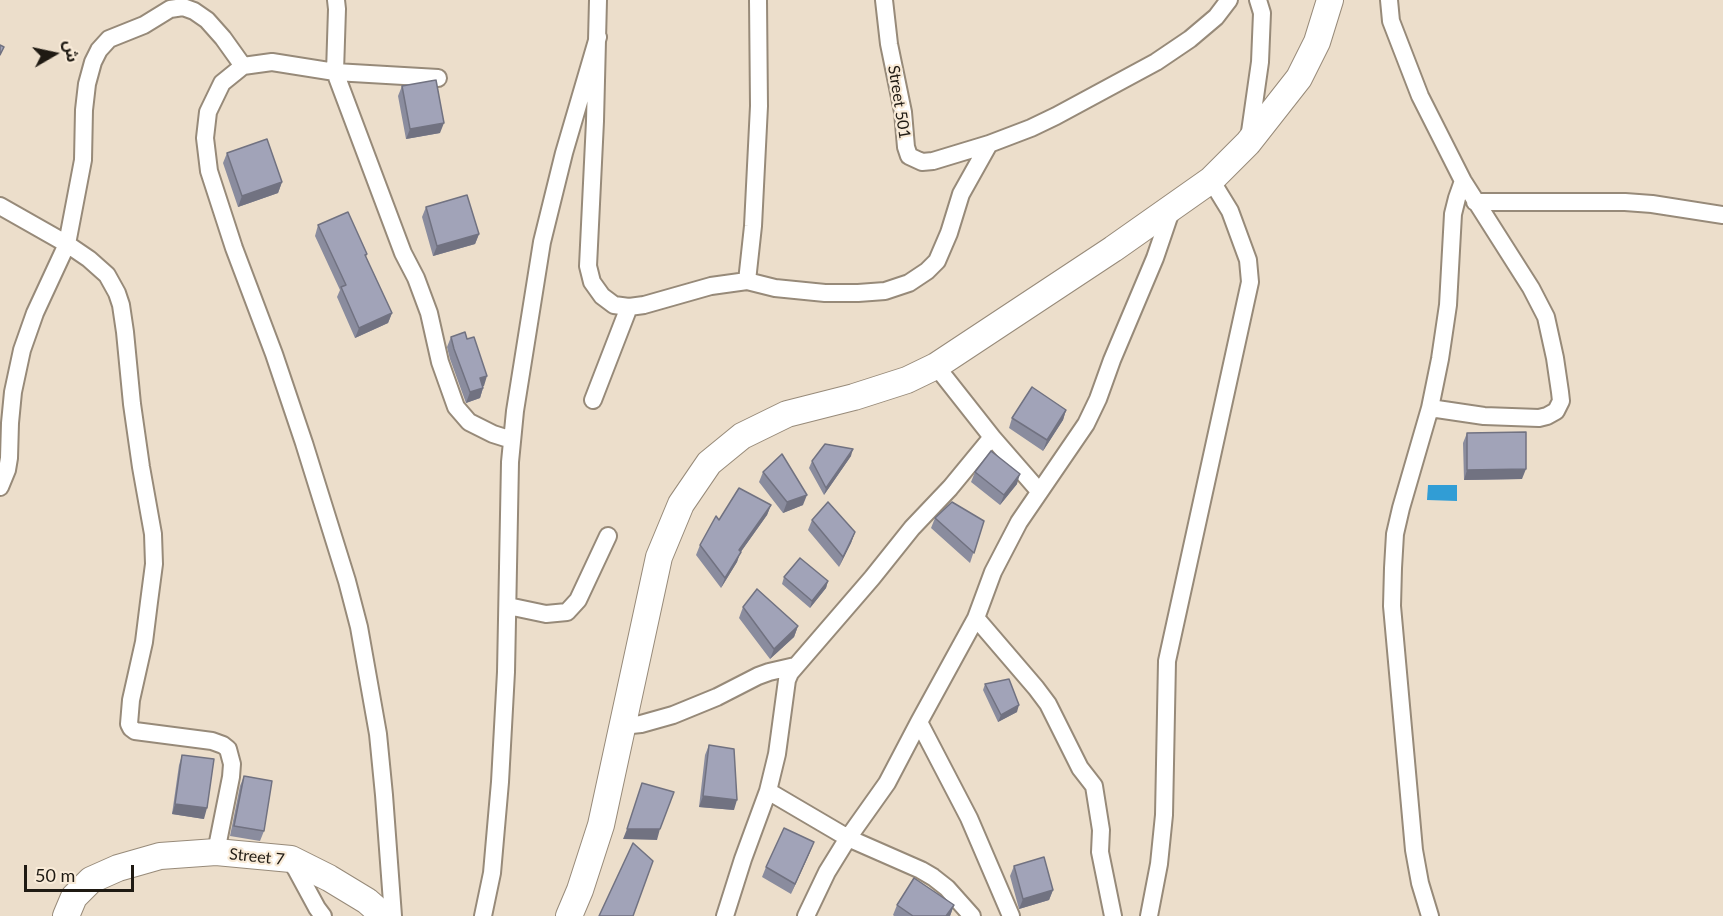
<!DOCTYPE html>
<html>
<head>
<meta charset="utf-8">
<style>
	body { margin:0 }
	#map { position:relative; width:1723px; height:916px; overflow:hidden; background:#ecdecb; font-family:Lato,"Noto Sans Arabic",sans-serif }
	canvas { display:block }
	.north { position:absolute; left:24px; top:24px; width:60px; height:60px; -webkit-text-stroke:4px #f9ebd8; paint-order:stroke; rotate:81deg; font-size:16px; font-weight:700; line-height:24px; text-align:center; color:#1f1a13 }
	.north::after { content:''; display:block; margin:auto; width:21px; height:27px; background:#1f1a13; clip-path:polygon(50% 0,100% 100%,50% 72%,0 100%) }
	.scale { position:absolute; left:24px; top:865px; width:110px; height:27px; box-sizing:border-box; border:3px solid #1f1a13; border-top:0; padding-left:8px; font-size:18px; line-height:21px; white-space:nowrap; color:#1f1a13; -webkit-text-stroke:4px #f9ebd8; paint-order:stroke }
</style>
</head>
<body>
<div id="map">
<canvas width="1723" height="916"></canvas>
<div class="north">ش</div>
<div class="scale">50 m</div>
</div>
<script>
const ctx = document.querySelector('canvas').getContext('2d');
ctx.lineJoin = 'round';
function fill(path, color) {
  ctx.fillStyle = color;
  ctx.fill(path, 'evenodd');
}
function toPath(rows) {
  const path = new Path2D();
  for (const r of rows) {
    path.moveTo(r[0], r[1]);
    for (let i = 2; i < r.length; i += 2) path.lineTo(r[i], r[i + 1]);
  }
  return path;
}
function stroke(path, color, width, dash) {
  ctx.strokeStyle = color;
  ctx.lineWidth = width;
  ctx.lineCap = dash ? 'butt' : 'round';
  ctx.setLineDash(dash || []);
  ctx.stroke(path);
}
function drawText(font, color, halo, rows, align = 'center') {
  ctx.font = font + ' Lato,sans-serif';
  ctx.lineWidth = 4.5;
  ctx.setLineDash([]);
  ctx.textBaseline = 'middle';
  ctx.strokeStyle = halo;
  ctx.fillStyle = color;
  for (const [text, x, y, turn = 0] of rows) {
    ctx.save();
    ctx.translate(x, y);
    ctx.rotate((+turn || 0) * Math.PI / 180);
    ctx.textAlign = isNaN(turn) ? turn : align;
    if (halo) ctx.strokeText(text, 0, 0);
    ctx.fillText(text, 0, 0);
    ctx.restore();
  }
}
const water = toPath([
	[1428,485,1457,485,1457,501,1427,500]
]);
const minor = toPath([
	[336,0,337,9,335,72,272,62,243,66,222,83,208,112,205,138,209,171,234,248,274,354,304,443,347,581,359,627,378,734,384,795,393,916],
	[598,0,595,121,588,266,592,282,602,296,614,305,629,307,644,305,711,286,747,281],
	[758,0,759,106,753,226,747,281,775,288,825,293,858,293,885,291,909,283,927,271,937,261,949,233,961,194,989,144,1031,128,1056,116,1156,62,1190,39,1216,17,1229,0],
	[884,0,889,44,903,112,906,147,909,156,922,162,933,161,989,144],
	[1389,0,1391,21,1420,96,1463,181,1531,288,1546,317,1555,358,1560,392,1561,401,1556,411,1547,416,1539,418,1484,416,1430,408],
	[438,78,335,72,403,253,416,278,429,313,440,362,456,407,469,422,493,434,512,440],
	[1249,139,1260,62,1262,13,1258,0],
	[1475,202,1625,202,1652,204,1723,215],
	[0,206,67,244,89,259,107,275,117,293,121,305,125,332,132,404,141,467,153,534,154,564,149,602,144,642,131,700,129,724,131,728,135,731,212,741,223,745,228,749,232,764,231,777,216,852],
	[593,400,629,307],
	[992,437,1039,491],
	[0,487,7,470,9,458,10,423,13,392,22,350,35,313,67,244,83,160,84,110,87,84,93,62,99,50,109,39,144,25,170,9,183,7,194,11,207,20,223,38,243,66],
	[508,606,546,614,567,612,578,600,608,536],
	[976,618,1036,688,1048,704,1080,768,1094,786,1101,830,1100,852,1113,916],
	[919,722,969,818,1011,916],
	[622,726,641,724,673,715,717,697,758,676,769,672,795,666],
	[768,791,848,838,921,870,933,877,947,888,972,916],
	[291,860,317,908,323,916],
	[483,916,492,873,500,782,506,672,510,462,515,411,542,242,564,153,598,37],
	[725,916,743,859,768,791,777,754,787,680,790,673,872,578,912,528,950,488,992,437,936,366],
	[806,916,827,872,848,838,887,783,919,722,976,618,993,572,1019,522,1086,424,1098,399,1112,360,1155,258,1172,208],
	[1149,916,1159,864,1164,815,1167,661,1250,282,1248,260,1230,211,1211,180],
	[1430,916,1420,883,1414,850,1392,606,1393,568,1395,534,1401,508,1430,408,1440,359,1448,305,1453,214,1457,198,1463,181]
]);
const primary = toPath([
	[66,916,74,897,91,880,118,868,160,856,216,852,291,859,329,878,367,901,384,916],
	[569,916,580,890,601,825,659,557,681,504,709,463,742,436,787,414,854,397,907,380,936,366,1113,249,1211,180,1248,143,1299,78,1317,42,1330,0]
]);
const wall = toPath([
	[402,86,440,133,406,139,398,96],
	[227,153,282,182,278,193,238,207,223,163],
	[426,207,479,234,475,244,433,256,422,217],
	[318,225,367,254,366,257,392,313,388,323,355,338,337,297,340,290,315,236],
	[451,337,484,386,483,386,483,388,480,398,466,403,450,359,447,347],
	[1066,410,1063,420,1043,451,1009,428,1012,418],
	[1467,433,1522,479,1464,480,1463,443],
	[851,456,824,495,809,468,812,461],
	[763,472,803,505,783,513,759,482],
	[975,472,1017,484,1000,505,971,482],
	[771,505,767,515,740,553,737,562,721,588,696,555,700,545,719,520],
	[935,518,984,521,970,563,931,528],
	[812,520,855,532,851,543,839,567,808,530],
	[784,577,828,581,826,588,810,608,782,584],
	[743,607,798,626,794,637,770,659,739,618],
	[985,684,1017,712,998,722,983,690],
	[709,745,734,810,699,807,705,755],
	[182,755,204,819,172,814,179,765],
	[244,776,264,831,260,841,230,836,240,786],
	[810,852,791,894,762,877,766,867],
	[1014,866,1053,890,1049,900,1019,909,1010,876],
	[897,905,954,905,950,916,894,916,893,915]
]);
const shadedWall = toPath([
	[444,123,440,133,406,139,410,129],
	[282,182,278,193,238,207,242,196],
	[479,234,475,244,433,256,437,246],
	[392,313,388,323,355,338,359,328],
	[487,376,484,386,476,389,480,378],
	[483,388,480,398,466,403,470,392],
	[1066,410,1063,420,1043,451,1047,440],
	[853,449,851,456,824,495,826,488],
	[1526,469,1522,479,1464,480,1467,470],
	[1020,474,1017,484,1000,505,1004,495],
	[807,495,803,505,783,513,787,502],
	[771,505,767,515,740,553,737,562,721,588,725,578,739,550],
	[855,532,851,543,839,567,843,557],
	[828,581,826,588,810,608,812,601],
	[798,626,794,637,770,659,774,649],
	[1019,705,1017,712,998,722,1001,715],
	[703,796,737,800,734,810,699,807],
	[175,804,207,808,204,819,172,814],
	[627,829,660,829,657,840,623,839],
	[814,842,810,852,791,894,795,884],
	[1053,890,1049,900,1019,909,1023,899],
	[954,905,950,916,946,916]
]);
const building = toPath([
	[0,45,4,47,0,55,0,45],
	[436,80,444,123,410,129,402,86,436,80],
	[267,139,282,182,242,196,227,153,267,139],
	[467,195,479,234,437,246,426,207,467,195],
	[348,212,367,254,365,255,392,313,359,328,341,287,346,285,318,225,348,212],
	[465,332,467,339,474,337,487,376,480,378,483,388,470,392,454,349,451,337,465,332],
	[1032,387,1066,410,1047,440,1012,418,1032,387],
	[1526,432,1526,469,1467,470,1467,433,1526,432],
	[825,444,853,449,826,488,812,461,825,444],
	[991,451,1020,474,1004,495,975,472,991,451],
	[782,454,807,495,787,502,763,472,782,454],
	[739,488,771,505,739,550,741,552,725,578,700,545,716,516,719,520,739,488],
	[828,502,855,532,843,557,812,520,828,502],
	[952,502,984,521,974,553,935,518,952,502],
	[800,558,828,581,812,601,784,577,800,558],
	[757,589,798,626,774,649,743,607,757,589],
	[1009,679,1019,705,1001,715,985,684,1009,679],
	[709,745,734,749,737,800,703,796,709,745],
	[182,755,214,759,207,808,175,804,182,755],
	[244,776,272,781,264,831,234,826,244,776],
	[642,783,674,792,660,829,627,829,642,783],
	[784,828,814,842,795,884,766,867,784,828],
	[633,843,653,861,633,916,599,916,633,843],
	[1044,857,1053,890,1023,899,1014,866,1044,857],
	[914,878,954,905,946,916,913,916,897,905,914,878]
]);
const streetNames = [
	["Street 501",899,102,81],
	["Street 7",257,857,6]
];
fill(water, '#319dd5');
stroke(minor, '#978a79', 20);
stroke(primary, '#978a79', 28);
stroke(minor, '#fff', 16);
stroke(primary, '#fff', 26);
fill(wall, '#8a8c9e');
fill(shadedWall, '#717281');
fill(building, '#a1a3b8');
stroke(building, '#717281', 1.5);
drawText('16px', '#1f1a13', '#f9ebd8', streetNames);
</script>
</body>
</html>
